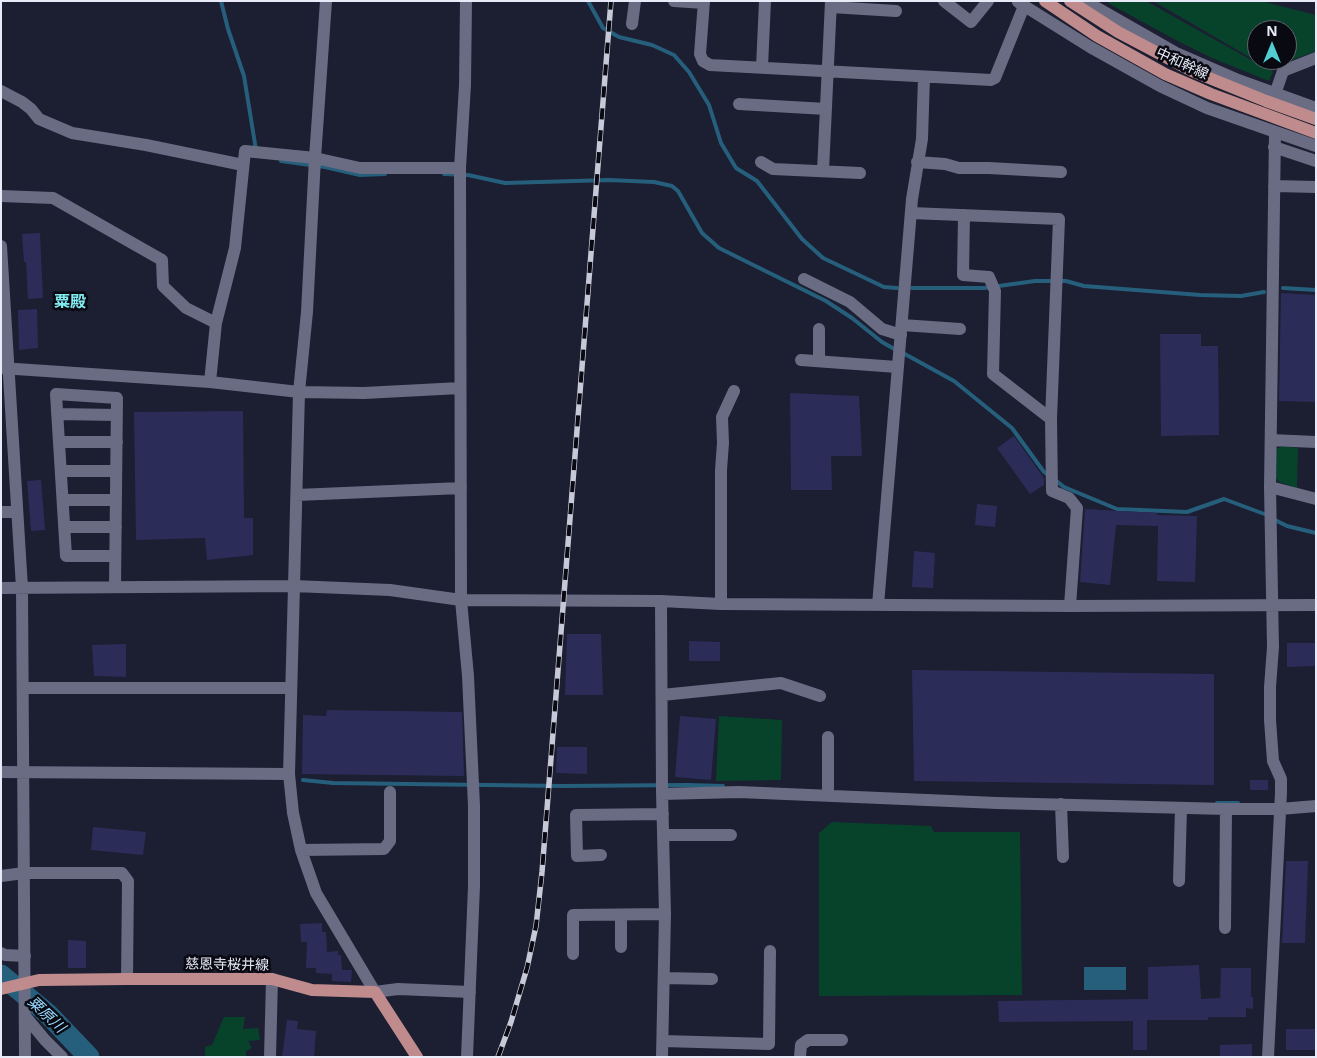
<!DOCTYPE html>
<html>
<head>
<meta charset="utf-8">
<style>
	body { margin:0 }
	#map { position:relative; width:1317px; height:1058px; overflow:hidden; background:#1c1e31; font-family:"Open Sans",sans-serif }
	canvas { display:block }
	.frame { position:absolute; inset:0; border:2px solid #e8eaf8; pointer-events:none }
	.north { position:absolute; left:1247px; top:20px; width:50px; height:50px; box-sizing:border-box; background:#080911; border:1px solid #62636d; border-radius:50%; rotate:0deg; font-size:14px; font-weight:700; line-height:20px; text-align:center; color:#e8eaf8 }
	.north::after { content:''; display:block; margin:auto; width:18px; height:22px; background:#51ccd3; clip-path:polygon(50% 0,100% 100%,50% 72%,0 100%) }
</style>
</head>
<body>
<div id="map">
<canvas width="1317" height="1058"></canvas>
<div class="frame"></div>
<div class="north">N</div>
</div>
<script>
const ctx = document.querySelector('canvas').getContext('2d');
ctx.lineJoin = 'round';
function fill(path, color) {
  ctx.fillStyle = color;
  ctx.fill(path, 'evenodd');
}
function toPath(rows) {
  const path = new Path2D();
  for (const r of rows) {
    path.moveTo(r[0], r[1]);
    for (let i = 2; i < r.length; i += 2) path.lineTo(r[i], r[i + 1]);
  }
  return path;
}
function stroke(path, color, width, dash) {
  ctx.strokeStyle = color;
  ctx.lineWidth = width;
  ctx.lineCap = dash ? 'butt' : 'round';
  ctx.setLineDash(dash || []);
  ctx.stroke(path);
}
function drawText(font, color, halo, rows, align = 'center') {
  ctx.font = font + ' "Open Sans","Noto Sans JP",sans-serif';
  ctx.lineWidth = 5;
  ctx.setLineDash([]);
  ctx.textBaseline = 'middle';
  ctx.strokeStyle = halo;
  ctx.fillStyle = color;
  for (const [text, x, y, turn = 0] of rows) {
    ctx.save();
    ctx.translate(x, y);
    ctx.rotate((+turn || 0) * Math.PI / 180);
    ctx.textAlign = isNaN(turn) ? turn : align;
    if (halo) ctx.strokeText(text, 0, 0);
    ctx.fillText(text, 0, 0);
    ctx.restore();
  }
}
const green = toPath([
	[1109,1,1146,1,1269,70,1263,65,1153,1,1261,1,1316,15,1316,51,1276,66,1271,70,1273,72,1269,81,1212,58,1174,39,1108,3],
	[1257,30,1287,30,1287,60,1257,60],
	[1283,446,1298,448,1297,488,1279,482,1274,475,1275,451,1278,448],
	[719,716,782,720,781,780,716,781],
	[832,822,931,826,934,832,1020,832,1022,995,819,996,819,833],
	[224,1017,245,1017,243,1029,258,1028,260,1040,248,1041,252,1048,246,1051,246,1057,205,1057,205,1047,212,1045]
]);
const water = toPath([
	[1084,967,1126,967,1126,990,1084,990]
]);
const stream = toPath([
	[221,1,228,29,244,76,256,150],
	[588,1,603,28,619,37,652,45,674,55,689,72,709,105,721,143,736,168,757,181,802,239,823,258,884,287,897,288],
	[281,161,325,167,360,175,385,174],
	[444,174,468,175,505,183,609,180,654,182,672,186,678,191,702,233,719,248,826,301,852,318,882,342,896,350],
	[912,288,984,288,1035,281,1066,281,1084,286,1200,295,1241,296,1264,292],
	[1283,288,1316,290],
	[903,353,954,381,1012,428,1044,472,1048,475],
	[1054,479,1064,487,1117,509,1187,512,1224,499,1267,515],
	[1273,519,1287,526,1316,533],
	[303,780,333,783,563,786,688,785,723,786],
	[1217,803,1238,803]
]);
const river = toPath([
	[1,975,48,1014,89,1057]
]);
const building = toPath([
	[40,233,43,298,28,299,26,262,24,262,22,234],
	[1281,293,1316,295,1316,402,1279,401],
	[37,309,38,348,19,350,18,310],
	[1160,334,1201,334,1201,346,1218,346,1219,435,1161,436],
	[790,393,859,396,862,456,831,456,832,490,791,490],
	[243,411,244,518,253,518,253,555,207,560,205,538,136,540,134,412],
	[1014,436,1044,478,1044,485,1030,494,997,448],
	[41,480,45,530,31,531,27,481],
	[977,504,997,506,995,527,975,525],
	[1085,509,1157,513,1157,515,1197,516,1195,582,1157,581,1158,526,1116,525,1110,585,1080,582],
	[914,551,935,553,933,588,912,587],
	[567,634,601,634,603,695,565,695],
	[689,641,720,642,720,661,689,661],
	[1287,643,1316,643,1316,666,1287,667],
	[126,644,126,677,94,676,92,645],
	[912,670,1214,674,1214,785,914,781],
	[327,710,462,712,464,776,302,774,303,715,326,716],
	[680,716,716,719,711,780,675,777],
	[557,747,587,747,587,774,556,773],
	[1250,780,1268,780,1268,790,1250,790],
	[93,827,146,832,143,855,91,850],
	[1286,861,1308,861,1305,943,1282,943],
	[322,923,322,932,326,932,327,952,338,951,338,955,341,955,342,970,352,970,351,982,332,981,332,974,316,973,316,968,306,968,307,942,301,942,300,924],
	[68,940,86,941,86,968,68,968],
	[1199,965,1201,999,1220,998,1221,968,1251,968,1251,997,1253,997,1253,1009,1246,1008,1246,1017,1208,1017,1208,1020,1147,1020,1147,1050,1133,1050,1133,1021,999,1022,998,1001,1148,999,1148,967],
	[287,1020,298,1021,297,1029,316,1031,314,1057,282,1057],
	[1286,1029,1316,1029,1316,1050,1286,1050],
	[1252,1044,1252,1057,1220,1057,1220,1045]
]);
const minor = toPath([
	[326,1,315,158,307,312,299,392,294,586,390,590,461,600,661,601],
	[466,1,465,85,460,168,461,600,468,676,474,806,474,886,467,1057],
	[674,1,704,3],
	[704,1,700,54,703,61,710,65,991,80,995,78,1024,6],
	[944,1,971,22,988,1],
	[1085,1,1176,53,1238,80,1316,108],
	[1018,2,1090,47,1160,86,1207,108,1316,146],
	[831,7,896,11],
	[632,24,635,1],
	[762,67,765,1],
	[1,91,22,102,31,109,39,119,72,133,146,145,243,165],
	[1275,94,1283,71,1316,58],
	[739,104,826,109],
	[1274,147,1316,161],
	[761,162,773,169,860,173],
	[917,162,945,164,959,168,989,168,1061,172],
	[823,171,831,1],
	[1274,186,1316,187],
	[1,196,53,198,162,260,163,286,186,308,216,323],
	[911,213,1059,219,1051,419,1052,491,1069,498,1077,508,1070,606],
	[964,215,963,275,989,277,995,291,993,374,1051,419],
	[1,246,22,588,25,1057],
	[804,279,850,302,882,329,901,335],
	[902,325,960,329],
	[801,360,897,367],
	[819,361,819,329],
	[1,368,210,382,299,392,364,393,460,388],
	[210,382,216,323,235,248,245,151,315,158,360,168,460,168],
	[57,414,117,415],
	[1271,440,1316,442],
	[59,442,117,442],
	[61,471,116,471],
	[1270,487,1316,499],
	[297,495,461,488],
	[63,500,116,500],
	[1,512,17,512],
	[64,527,116,527],
	[115,587,117,398,56,394,66,556,115,556],
	[1,588,294,586,289,774,293,813,301,850,316,893,375,992,398,989,470,992],
	[721,604,721,470,723,443,722,417,734,391],
	[878,605,912,199,922,139,924,77],
	[23,688,291,688],
	[662,695,781,683,820,696],
	[1,772,289,774],
	[662,794,739,792,997,803,1226,809,1280,809,1316,806],
	[828,796,828,737],
	[1061,804,1063,857],
	[663,835,731,835],
	[301,850,384,849,390,841,390,792],
	[601,855,577,856,576,815,663,814],
	[1,876,24,873,122,873,128,881,127,979],
	[1179,881,1181,808],
	[621,915,621,947],
	[1225,928,1226,809],
	[1,953,5,955,25,956],
	[573,954,573,915,665,914],
	[664,978,712,979],
	[25,1016,45,1040,62,1057],
	[663,1041,769,1044,770,951],
	[270,1057,272,979],
	[662,1057,665,914,662,791,661,601,721,604,1070,606,1316,605],
	[800,1057,801,1045,808,1040,842,1040],
	[1268,1057,1281,792,1281,779,1273,761,1270,720,1270,687,1273,647,1270,487,1275,133]
]);
const major = toPath([
	[1045,1,1097,36,1165,74,1211,94,1316,133],
	[1070,1,1118,32,1192,71,1266,101,1316,119],
	[1,989,39,980,127,979,272,979,312,990,375,992,417,1057]
]);
const rail = toPath([
	[498,1057,511,1022,527,968,536,926,542,872,611,1]
]);
const streetNames = [
	["中和幹線",1182,64,25],
	["慈恩寺桜井線",227,965,1]
];
const waterNames = [
	["粟原川",46,1015,43]
];
const quarterNames = [
	["粟殿",70,302]
];
fill(green, '#07432b');
fill(water, '#265f7c');
stroke(stream, '#265f7c', 4);
stroke(river, '#265f7c', 21);
fill(building, '#2b2d58');
stroke(minor, '#696c83', 12);
stroke(major, '#bf8b8c', 12);
stroke(rail, '#c7c9d8', 5.5);
stroke(rail, '#080911', 4, [11]);
drawText('14px', '#e8eaf8', '#080911', streetNames);
drawText('italic 15px', '#96d7fd', '#080911', waterNames);
drawText('bold 16px', '#80ecf2', '#080911', quarterNames);
</script>
</body>
</html>
